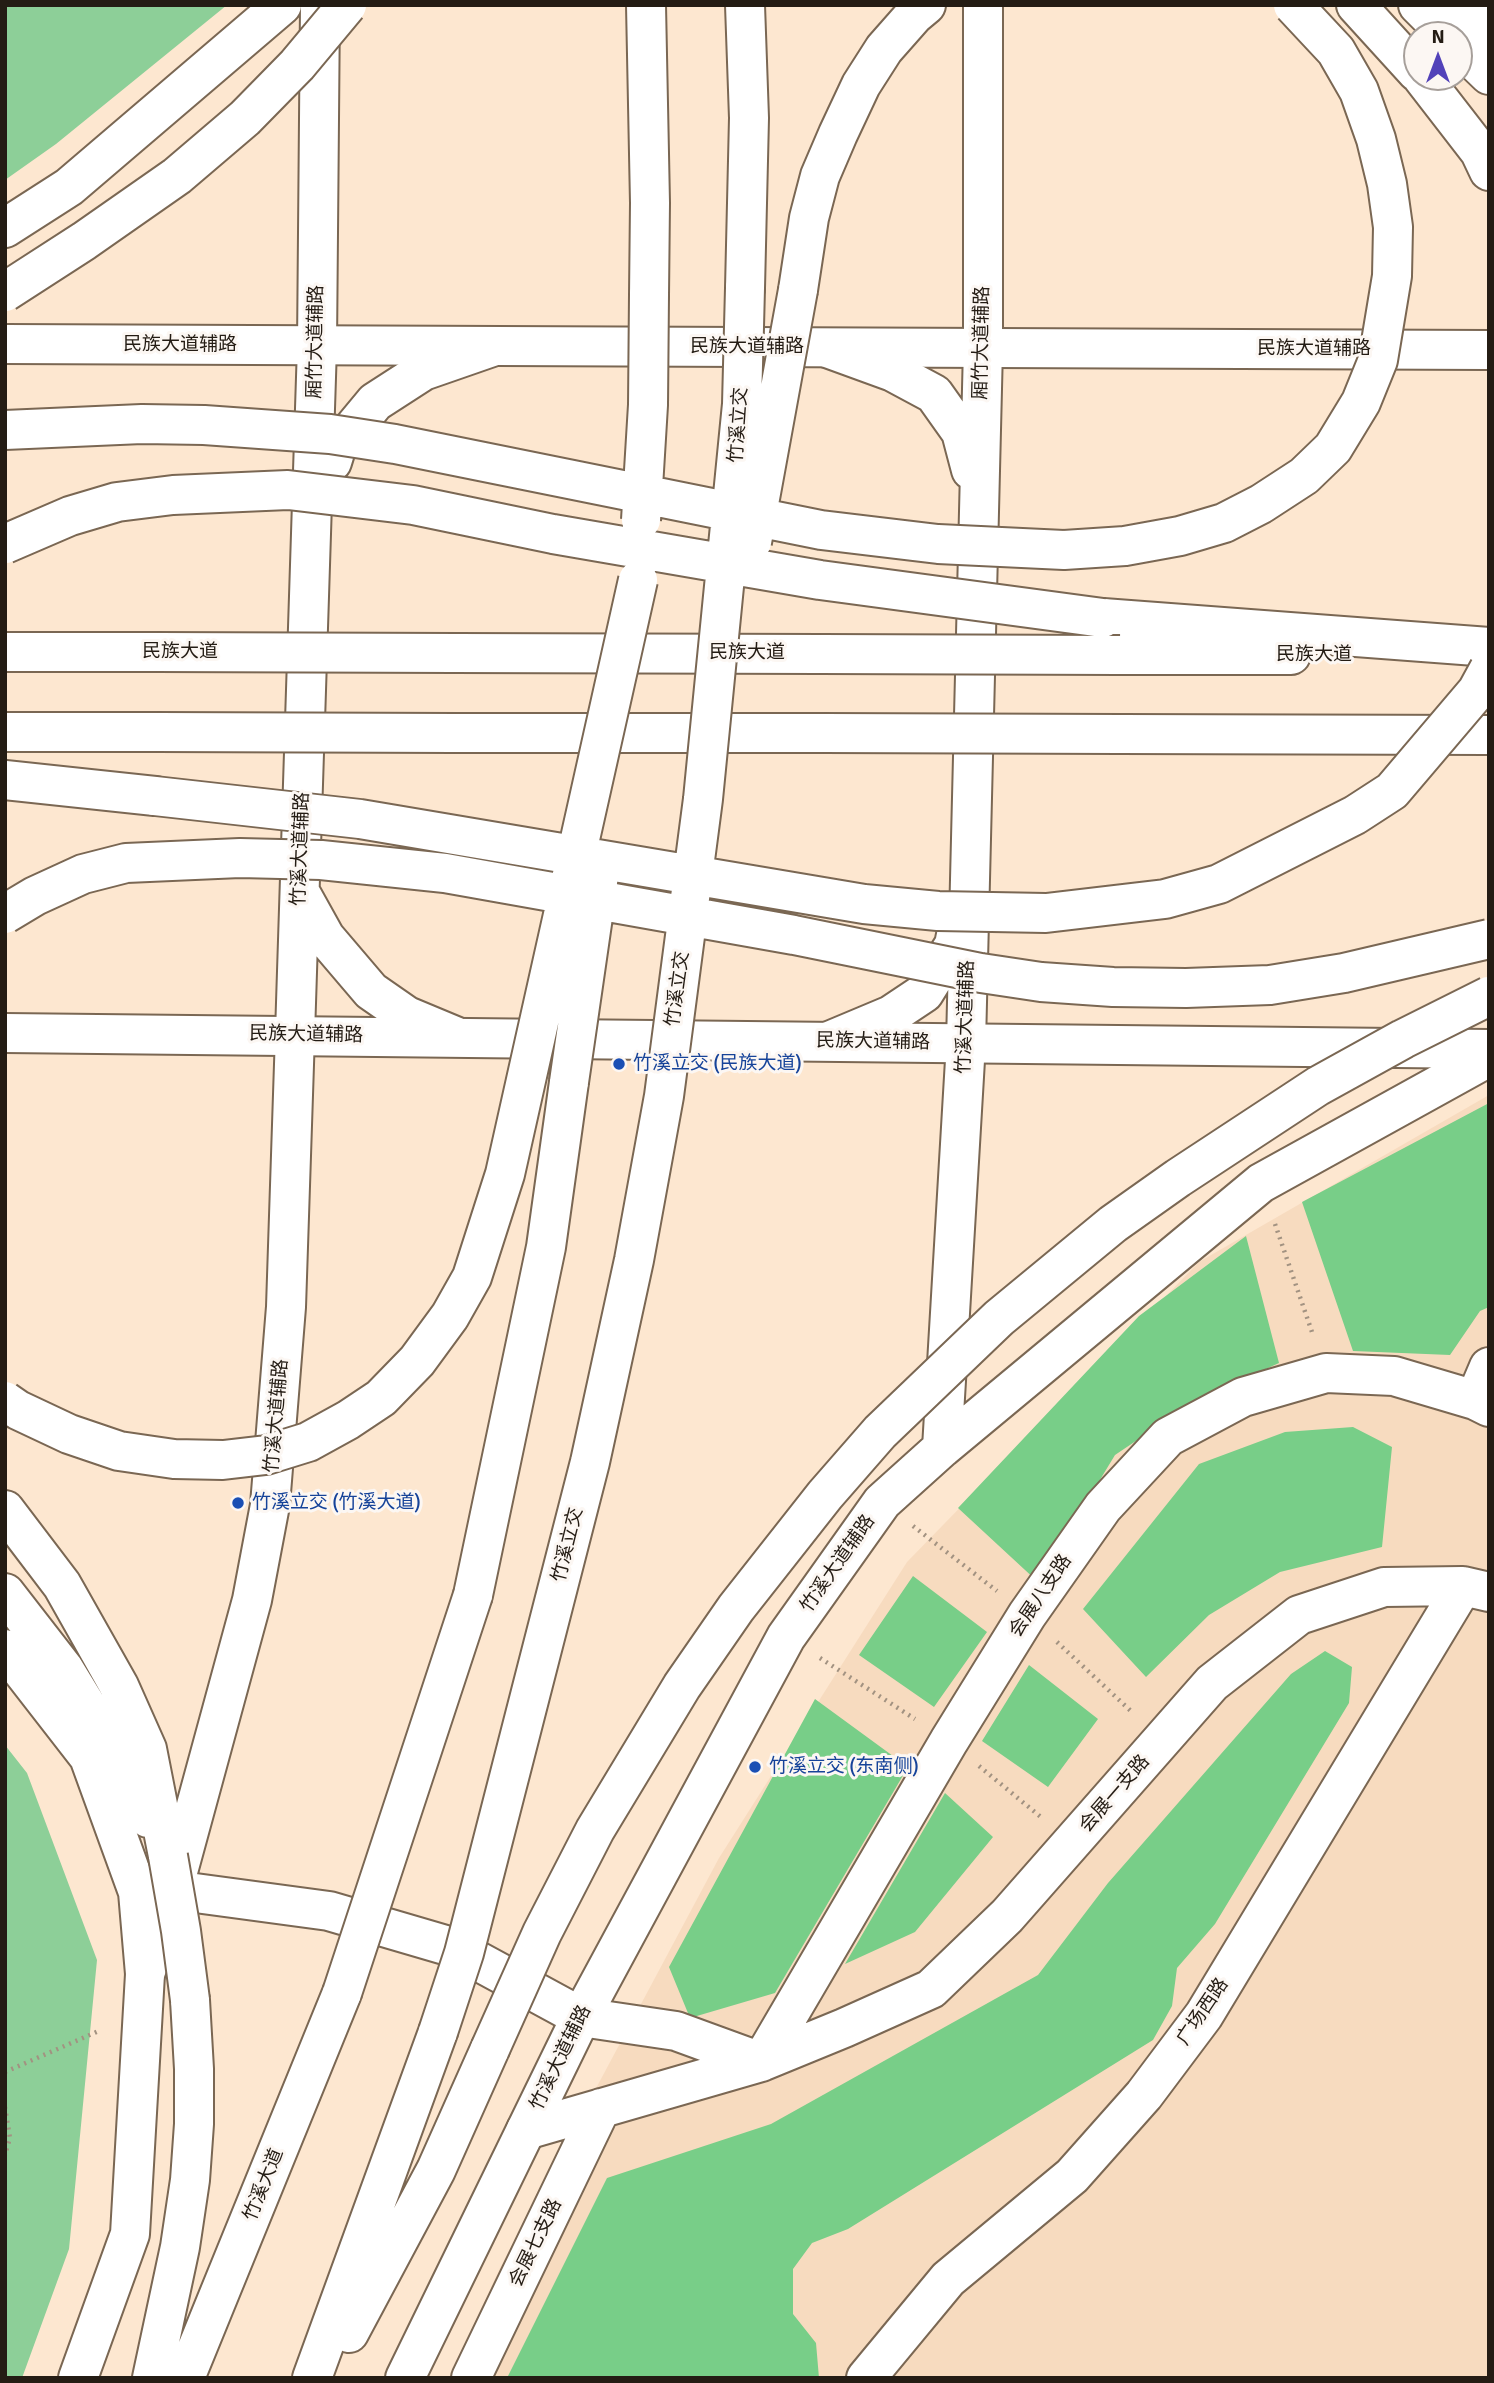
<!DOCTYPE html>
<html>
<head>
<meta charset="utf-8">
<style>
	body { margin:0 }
	#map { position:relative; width:1494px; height:2383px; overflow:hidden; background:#fde7d0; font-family:Signika,sans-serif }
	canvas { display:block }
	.frame { position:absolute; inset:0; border:7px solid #241c14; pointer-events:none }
	.north { position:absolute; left:1403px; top:21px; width:70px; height:70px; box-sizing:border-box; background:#fcf7f3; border:2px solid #a69f9a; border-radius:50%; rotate:0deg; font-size:19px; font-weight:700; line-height:28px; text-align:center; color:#241c14 }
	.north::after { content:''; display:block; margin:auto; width:24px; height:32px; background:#5242b9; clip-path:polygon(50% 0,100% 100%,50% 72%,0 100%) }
</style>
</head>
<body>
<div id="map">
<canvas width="1494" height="2383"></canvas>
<div class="frame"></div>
<div class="north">N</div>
</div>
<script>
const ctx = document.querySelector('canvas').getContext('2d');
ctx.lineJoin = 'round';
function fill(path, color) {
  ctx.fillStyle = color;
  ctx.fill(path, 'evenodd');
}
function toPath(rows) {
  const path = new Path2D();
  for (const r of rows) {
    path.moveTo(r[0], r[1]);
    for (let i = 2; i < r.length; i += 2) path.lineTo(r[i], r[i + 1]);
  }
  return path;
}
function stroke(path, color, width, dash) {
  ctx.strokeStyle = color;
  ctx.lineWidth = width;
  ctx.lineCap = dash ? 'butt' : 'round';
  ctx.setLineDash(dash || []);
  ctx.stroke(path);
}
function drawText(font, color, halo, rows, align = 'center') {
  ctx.font = font + ' Signika,"Noto Sans SC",sans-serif';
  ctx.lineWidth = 6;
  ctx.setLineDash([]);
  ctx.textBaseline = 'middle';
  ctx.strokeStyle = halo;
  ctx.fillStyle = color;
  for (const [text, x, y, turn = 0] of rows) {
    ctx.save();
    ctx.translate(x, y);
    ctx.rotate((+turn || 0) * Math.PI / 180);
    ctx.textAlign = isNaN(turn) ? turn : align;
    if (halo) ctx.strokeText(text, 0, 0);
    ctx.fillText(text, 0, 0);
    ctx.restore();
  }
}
const built = toPath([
	[1489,1095,1489,2378,449,2378,500,2268,719,1858,907,1562,1199,1262]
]);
const green = toPath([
	[5,5,227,5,56,144,5,180],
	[5,1745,27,1773,97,1960,69,2249,22,2378,5,2378]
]);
const forest = toPath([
	[1489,1103,1489,1307,1480,1311,1450,1355,1353,1351,1302,1202],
	[1246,1236,1279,1363,1194,1402,1115,1455,1038,1582,958,1508,1139,1316],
	[1353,1427,1392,1447,1382,1547,1280,1572,1209,1615,1146,1677,1083,1609,1199,1464,1285,1432],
	[913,1576,987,1632,934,1707,859,1655],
	[1325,1651,1352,1667,1349,1703,1215,1924,1177,1968,1172,2006,1153,2040,848,2229,812,2243,793,2269,793,2314,816,2343,819,2378,507,2378,607,2178,771,2124,1038,1975,1108,1883,1291,1674],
	[1029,1665,1098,1719,1048,1787,982,1741],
	[815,1699,908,1767,775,1993,690,2018,669,1967],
	[945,1793,993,1837,915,1932,845,1964]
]);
const path = toPath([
	[1275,1224,1313,1335],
	[913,1526,997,1591],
	[1057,1642,1133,1713],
	[820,1658,915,1719],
	[979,1766,1042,1818],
	[5,2072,101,2030],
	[5,2107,10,2138,5,2155]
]);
const minor = toPath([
	[5,344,1489,350],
	[5,1033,1489,1049],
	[1475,1400,1489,1367],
	[5,1649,89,1757,138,1892,145,1974],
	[173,1890,329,1911,452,1947,581,2017,676,2031,761,2062],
	[761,2062,949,1741,1027,1615,1103,1507,1168,1437,1243,1397,1326,1373,1394,1376,1475,1400,1489,1407],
	[526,2130,761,2062,844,2028,931,1989,1007,1916,1212,1683,1299,1615,1384,1587,1463,1586,1489,1592],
	[471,2378,601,2108],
	[866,2378,948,2279,1072,2176,1144,2095,1204,2015,1463,1586]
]);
const major = toPath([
	[1459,5,1489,36],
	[5,228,69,187,282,5],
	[827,348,893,372,934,394,961,432,971,470],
	[332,462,336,449,375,402,423,371,495,346],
	[300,892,325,937,371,991,407,1016,455,1036],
	[829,1041,891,1015,924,993,954,945,956,935],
	[942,1448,966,1043,983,348,983,5],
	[78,2378,130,2234,145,1974,173,1890,252,1600,270,1505,286,1307,295,1034,317,346,320,5],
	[405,2378,581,2017,786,1637,882,1502,942,1448,1261,1183,1489,1057]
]);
const highway = toPath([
	[646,5,650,203,649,295],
	[1356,5,1417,72],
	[1418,5,1448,35],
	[1459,46,1489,75],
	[1422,77,1480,152,1489,171],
	[745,288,749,118,745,5],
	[798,290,809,218,820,176,838,134,861,85,884,49,914,15,926,5],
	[1103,618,1489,647],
	[5,652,157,652],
	[455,653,820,654],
	[1120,655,1291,655],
	[5,732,157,732],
	[455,733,824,733],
	[1120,734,1489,735],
	[5,780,155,796],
	[5,1510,62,1585,119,1686,147,1749,168,1856],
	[5,1593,64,1669,94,1718,148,1818],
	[473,1595,546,1247,569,1082],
	[349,2333,436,2170,490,2049],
	[152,2378,180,2247,190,2180,194,2124,194,2069,190,2000],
	[185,2378,342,1993],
	[312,2378,438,2032]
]);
const highwayBridge = toPath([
	[5,292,84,241,177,176,245,118,297,65,347,5],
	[5,430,142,424,204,425,330,434,395,444,821,530,938,544,1064,550,1125,546,1180,536,1224,523,1261,504,1304,476,1333,448,1361,402,1378,360,1392,276,1393,227,1387,184,1376,139,1359,91,1336,51,1293,5],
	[641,520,648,405,649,295],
	[752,542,798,290],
	[5,544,70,516,117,502,173,495,288,490,413,505,553,534,820,580,1103,618],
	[157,652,455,653],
	[820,654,1120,655],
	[157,732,455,733],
	[824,733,1120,734],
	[155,796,360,819,864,904,938,911,1046,913,1165,899,1219,884,1355,815,1392,791,1477,691,1489,669],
	[5,914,35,896,83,874,126,863,240,858,321,860,445,873,794,935,981,973,1041,982,1113,987,1186,988,1270,985,1344,973,1489,939],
	[569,1082,599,875],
	[5,1401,18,1410,69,1434,119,1451,174,1459,223,1460,266,1455,308,1442,348,1420,381,1398,417,1361,450,1316,472,1277,505,1174,638,580],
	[168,1856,181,1931,190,2000],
	[342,1993,473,1595],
	[438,2032,464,1953,590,1462,634,1260,664,1096,703,799,742,404,745,288],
	[490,2049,542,1933,595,1830,682,1686,736,1608,825,1495,880,1432,999,1318,1113,1224,1178,1178,1318,1086,1403,1039,1489,996]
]);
const markers = [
	[619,1064,7,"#1a4fb4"],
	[238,1503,7,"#1a4fb4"],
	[755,1767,7,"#1a4fb4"]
];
const streetNames = [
	["厢竹大道辅路",316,342,-89],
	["厢竹大道辅路",982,343,-89],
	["民族大道辅路",180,345],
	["民族大道辅路",747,347],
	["民族大道辅路",1314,349],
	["竹溪立交",739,425,-86],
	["民族大道",180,652],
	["民族大道",747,653],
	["民族大道",1314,655],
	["竹溪大道辅路",301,849,-88],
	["竹溪立交",678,989,-82],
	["竹溪大道辅路",966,1017,-88],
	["民族大道辅路",306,1035,1],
	["民族大道辅路",873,1042,1],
	["竹溪大道辅路",277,1416,-85],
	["竹溪立交",568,1545,-76],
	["竹溪大道辅路",838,1564,-55],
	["会展八支路",1041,1596,-56],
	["会展一支路",1115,1794,-49],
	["广场西路",1203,2012,-56],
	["竹溪大道辅路",561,2058,-64],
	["竹溪大道",264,2185,-68],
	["会展七支路",536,2243,-64]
];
const transitNames = [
	["竹溪立交 (民族大道)",633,1064],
	["竹溪立交 (竹溪大道)",252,1503],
	["竹溪立交 (东南侧)",769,1767]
];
fill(built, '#f7dbbf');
fill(green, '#8dcf98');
fill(forest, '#78ce88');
stroke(minor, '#7a6753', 42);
stroke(major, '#7a6753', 42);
stroke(highway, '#7a6753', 42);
stroke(path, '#a29281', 4.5, [2, 5]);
stroke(minor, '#fff', 38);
stroke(major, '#fff', 38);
stroke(highway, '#fff', 38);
stroke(highwayBridge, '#7a6753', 42, []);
stroke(highwayBridge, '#fff', 38);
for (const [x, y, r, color] of markers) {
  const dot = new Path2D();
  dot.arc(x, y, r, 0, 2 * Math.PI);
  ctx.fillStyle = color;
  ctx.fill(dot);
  stroke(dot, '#fcf7f3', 2.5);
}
drawText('19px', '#241c14', '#fcf7f3', streetNames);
drawText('19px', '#164399', '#fcf7f3', transitNames, 'left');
</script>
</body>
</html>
